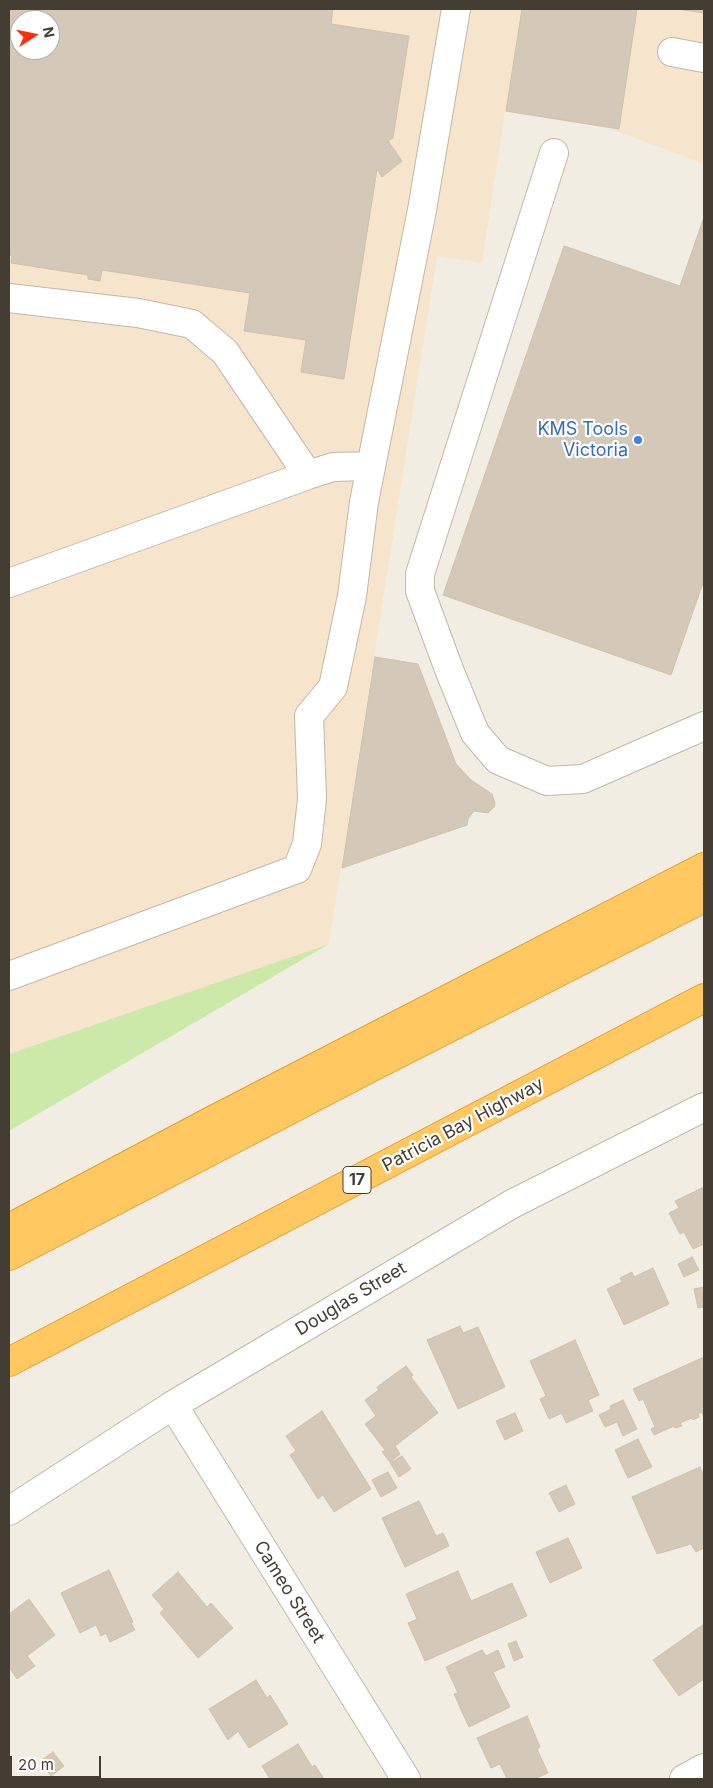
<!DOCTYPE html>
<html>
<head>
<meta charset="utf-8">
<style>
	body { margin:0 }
	#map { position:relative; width:713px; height:1788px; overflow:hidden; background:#f2ede3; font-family:Inter,sans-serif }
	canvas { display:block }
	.frame { position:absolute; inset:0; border:10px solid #443d33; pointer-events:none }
	.north { position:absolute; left:10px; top:10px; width:50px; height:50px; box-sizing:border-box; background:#fff; border:1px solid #b4b1ad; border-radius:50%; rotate:79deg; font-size:14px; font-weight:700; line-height:20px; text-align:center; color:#443d33 }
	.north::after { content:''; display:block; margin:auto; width:18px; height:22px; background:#ff2e0d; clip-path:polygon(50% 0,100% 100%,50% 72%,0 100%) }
	.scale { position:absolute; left:10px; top:1756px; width:91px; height:22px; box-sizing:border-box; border:2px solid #443d33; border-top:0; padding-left:6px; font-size:15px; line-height:18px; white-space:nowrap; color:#443d33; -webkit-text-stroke:4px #fff; paint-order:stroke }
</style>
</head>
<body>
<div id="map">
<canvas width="713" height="1788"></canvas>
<div class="frame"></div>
<div class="north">N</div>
<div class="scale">20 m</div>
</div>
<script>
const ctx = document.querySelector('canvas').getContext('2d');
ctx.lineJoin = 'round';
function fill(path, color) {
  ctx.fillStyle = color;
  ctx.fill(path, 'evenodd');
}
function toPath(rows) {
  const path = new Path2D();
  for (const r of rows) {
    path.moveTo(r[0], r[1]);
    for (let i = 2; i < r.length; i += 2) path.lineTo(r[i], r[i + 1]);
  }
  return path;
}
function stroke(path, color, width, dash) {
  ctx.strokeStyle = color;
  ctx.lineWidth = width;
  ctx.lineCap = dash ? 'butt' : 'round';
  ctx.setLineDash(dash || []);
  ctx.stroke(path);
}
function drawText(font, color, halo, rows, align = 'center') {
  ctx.font = font + ' Inter,sans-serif';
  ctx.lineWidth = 4.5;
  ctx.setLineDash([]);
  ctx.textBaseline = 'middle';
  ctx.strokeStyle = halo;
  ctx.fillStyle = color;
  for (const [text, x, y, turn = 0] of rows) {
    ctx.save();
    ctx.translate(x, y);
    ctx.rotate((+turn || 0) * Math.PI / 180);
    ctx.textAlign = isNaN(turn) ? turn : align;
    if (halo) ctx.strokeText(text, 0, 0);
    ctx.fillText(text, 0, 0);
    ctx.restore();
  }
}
const commercial = toPath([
	[9,9,704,9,704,164,609,128,505,112,482,263,437,256,329,944,9,1054],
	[20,20,50,20,50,50,20,50]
]);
const green = toPath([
	[329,944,9,1131,9,1054]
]);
const building = toPath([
	[9,9,333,9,331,24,409,36,393,138,388,141,402,161,382,177,377,169,344,379,301,372,306,340,244,331,250,293,102,270,100,281,88,279,88,275,11,263,12,256,9,255,9,9],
	[20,20,50,20,50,50,20,50,20,20],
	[522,9,637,9,619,129,506,111,522,9],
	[677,9,704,9,704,13,677,9],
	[704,217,704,580,671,675,443,595,564,246,680,286,704,217],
	[375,657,418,664,456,764,471,780,492,794,495,803,494,807,488,813,474,811,468,819,467,825,342,868,375,657],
	[704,1187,704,1244,693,1249,684,1232,680,1234,669,1213,679,1208,675,1201,704,1187],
	[692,1257,699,1270,684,1277,678,1264,692,1257],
	[653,1268,669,1304,624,1325,607,1289,622,1282,620,1278,632,1272,634,1277,653,1268],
	[704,1287,704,1307,698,1308,694,1289,704,1287],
	[460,1326,463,1333,478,1327,505,1387,458,1409,427,1340,460,1326],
	[575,1340,599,1395,588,1400,593,1411,566,1423,562,1413,549,1419,540,1399,546,1396,530,1361,575,1340],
	[704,1357,704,1417,702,1412,698,1414,699,1417,693,1420,692,1418,680,1423,682,1426,675,1428,674,1426,654,1435,651,1429,655,1427,643,1399,639,1401,633,1389,704,1357],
	[406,1366,413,1375,411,1377,438,1413,395,1446,400,1454,390,1462,382,1452,385,1450,365,1424,376,1416,365,1400,379,1390,377,1387,406,1366],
	[623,1400,637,1429,623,1436,617,1422,605,1427,599,1415,611,1409,610,1406,623,1400],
	[322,1411,371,1489,334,1512,323,1495,318,1499,290,1455,296,1451,286,1436,322,1411],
	[515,1413,523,1431,505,1440,496,1421,515,1413],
	[638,1439,652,1467,628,1478,615,1450,638,1439],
	[402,1456,411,1469,399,1477,390,1463,402,1456],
	[700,1467,704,1477,704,1548,696,1552,691,1544,657,1554,632,1497,700,1467],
	[388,1472,397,1488,381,1497,372,1480,388,1472],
	[566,1485,575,1504,559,1512,549,1493,566,1485],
	[419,1501,436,1536,443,1533,449,1546,405,1567,382,1518,419,1501],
	[568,1538,582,1568,550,1583,536,1552,568,1538],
	[109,1570,133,1622,131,1623,135,1630,110,1642,106,1633,101,1636,96,1625,80,1633,61,1593,109,1570],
	[458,1571,471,1601,512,1583,527,1616,425,1661,408,1623,417,1619,406,1594,458,1571],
	[178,1572,207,1607,211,1603,233,1628,198,1658,160,1613,164,1609,152,1595,178,1572],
	[29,1599,55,1635,27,1656,35,1666,17,1679,9,1667,9,1614,29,1599],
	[704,1624,704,1679,679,1696,653,1660,704,1624],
	[516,1641,523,1657,514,1661,508,1644,516,1641],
	[482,1650,486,1656,498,1650,505,1667,493,1672,510,1707,469,1727,454,1694,458,1693,446,1667,482,1650],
	[256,1680,267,1698,270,1695,288,1724,249,1748,238,1731,228,1740,209,1709,256,1680],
	[527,1716,540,1747,537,1749,548,1773,534,1779,507,1779,500,1764,491,1768,477,1738,527,1716],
	[298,1744,312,1767,315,1765,324,1779,270,1779,262,1766,298,1744],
	[53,1752,64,1766,51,1776,40,1761,53,1752]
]);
const minor = toPath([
	[672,52,704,58],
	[554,153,420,574,420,591,450,672,475,733,498,760,547,781,583,779,704,726],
	[9,298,138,313,192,324,225,352,308,475],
	[9,583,308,475,333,467,371,466],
	[9,976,297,869,307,844,312,799,309,716,333,687,352,596,364,502,422,210,456,9],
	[173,1405,406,1779],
	[9,1511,173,1405,512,1204,704,1107],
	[684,1779,704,1768]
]);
const highway = toPath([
	[9,1228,213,1120,704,867],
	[9,1256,372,1067,704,898],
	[9,1362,704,998]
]);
const markers = [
	[638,440,5,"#3f7fe0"]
];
const shields = [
	[357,1180,28]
];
const shieldNames = [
	["17",357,1180]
];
const shopNames = [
	["KMS Tools",628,430],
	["Victoria",628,451]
];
const streetNames = [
	["Patricia Bay Highway",463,1125,-28],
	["Douglas Street",351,1299,-31],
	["Cameo Street",289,1592,58]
];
fill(commercial, '#f6e4cc');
fill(green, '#cde9a9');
fill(building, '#d4c9b8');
stroke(building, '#cfc1ab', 1);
stroke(minor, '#c1b8a8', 30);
stroke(highway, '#e49d2b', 30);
stroke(minor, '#fff', 28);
stroke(highway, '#ffc861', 28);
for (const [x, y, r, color] of markers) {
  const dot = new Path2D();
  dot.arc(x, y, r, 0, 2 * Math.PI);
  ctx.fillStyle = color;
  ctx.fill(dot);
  stroke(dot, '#fff', 2);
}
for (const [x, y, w] of shields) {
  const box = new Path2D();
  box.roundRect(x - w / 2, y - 13.5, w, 27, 4);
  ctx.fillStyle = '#fff';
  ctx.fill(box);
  stroke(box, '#443d33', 1);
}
drawText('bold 16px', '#443d33', null, shieldNames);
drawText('18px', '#366cbe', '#fff', shopNames, 'right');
drawText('18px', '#443d33', '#fff', streetNames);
</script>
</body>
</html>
